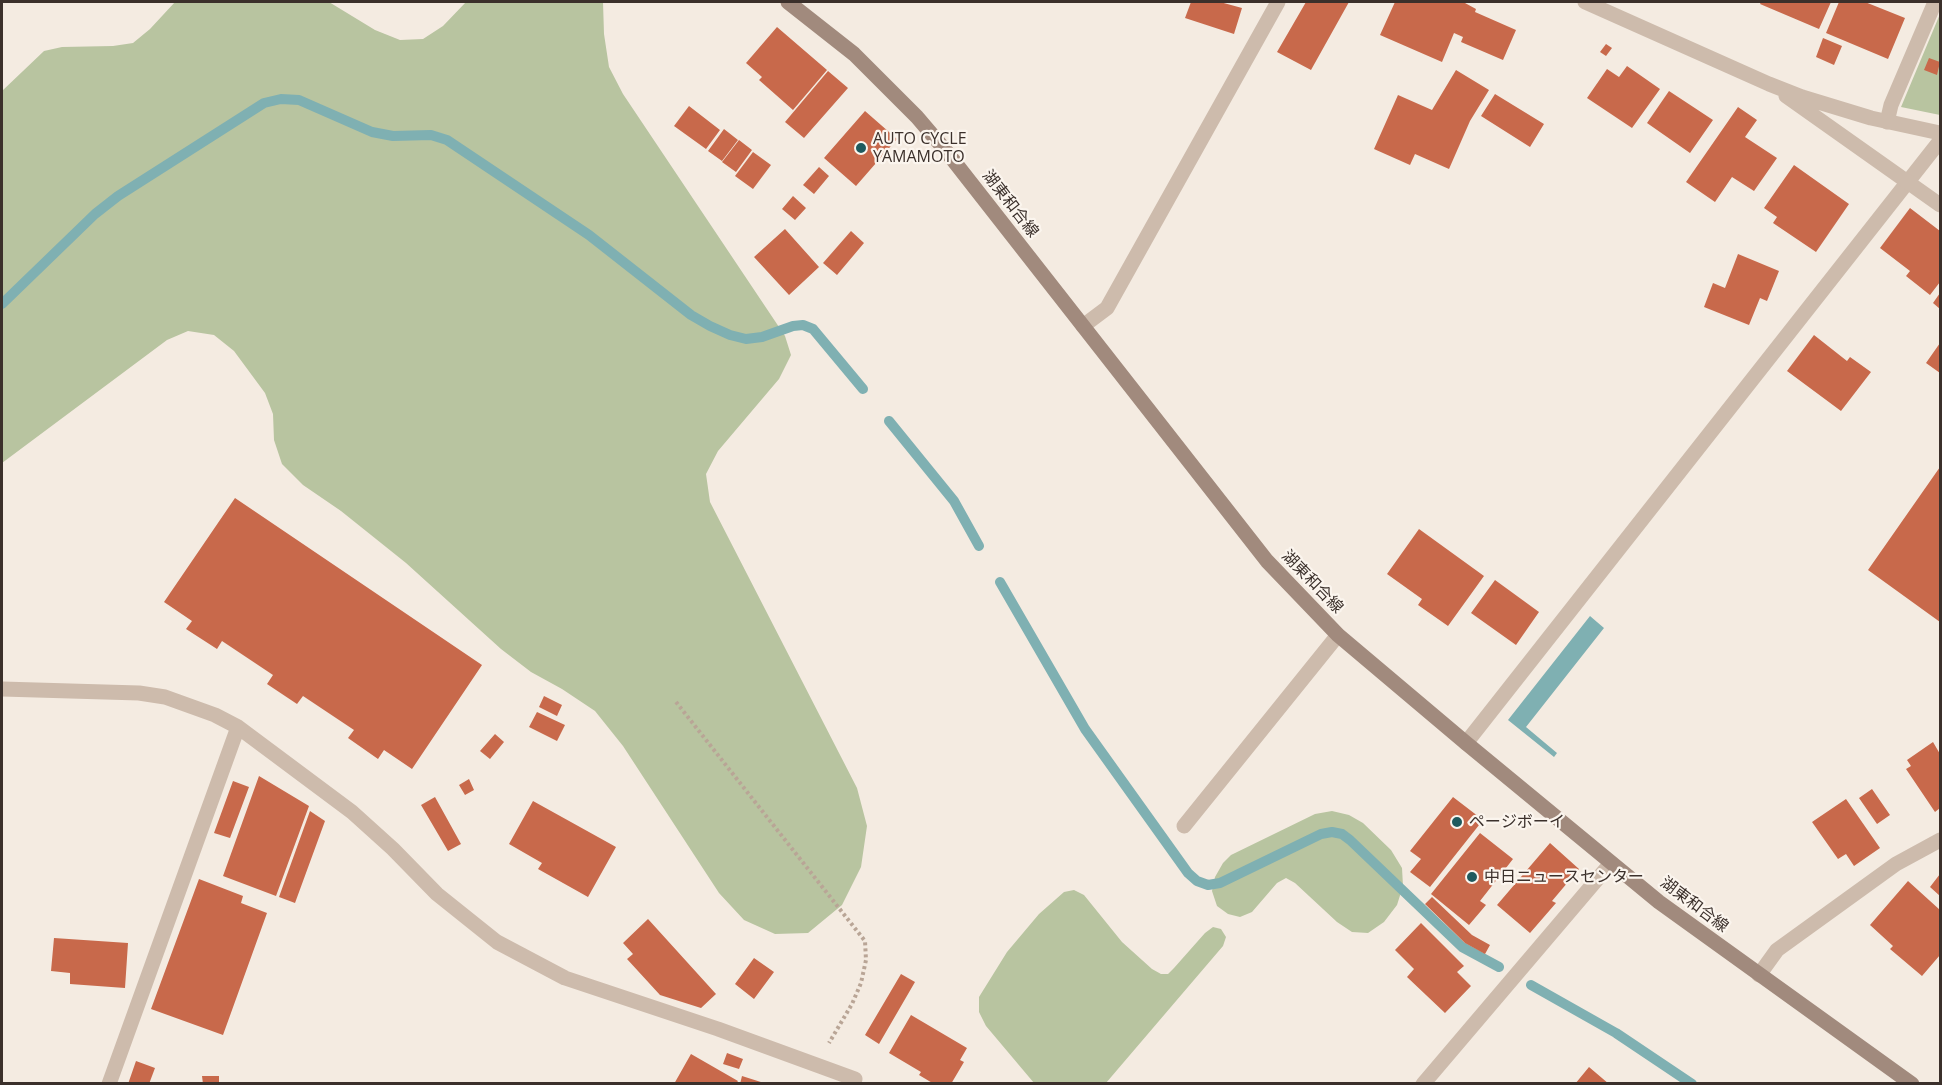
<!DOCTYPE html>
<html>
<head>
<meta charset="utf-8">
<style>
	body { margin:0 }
	#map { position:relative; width:1942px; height:1085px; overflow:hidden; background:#f4ebe1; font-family:"Open Sans",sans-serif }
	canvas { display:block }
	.frame { position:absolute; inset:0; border:3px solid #3b302b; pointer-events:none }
</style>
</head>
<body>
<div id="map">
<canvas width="1942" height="1085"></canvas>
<div class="frame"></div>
</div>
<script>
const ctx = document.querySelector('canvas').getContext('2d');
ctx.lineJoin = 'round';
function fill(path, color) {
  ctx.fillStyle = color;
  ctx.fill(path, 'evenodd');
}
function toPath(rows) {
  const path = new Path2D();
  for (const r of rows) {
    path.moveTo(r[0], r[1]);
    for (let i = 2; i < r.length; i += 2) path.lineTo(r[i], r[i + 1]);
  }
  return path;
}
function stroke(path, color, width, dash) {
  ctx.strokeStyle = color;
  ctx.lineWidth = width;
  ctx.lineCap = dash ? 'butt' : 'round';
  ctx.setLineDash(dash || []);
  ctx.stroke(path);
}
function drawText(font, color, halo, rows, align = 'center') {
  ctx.font = font + ' "Open Sans","Noto Sans JP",sans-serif';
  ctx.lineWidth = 4.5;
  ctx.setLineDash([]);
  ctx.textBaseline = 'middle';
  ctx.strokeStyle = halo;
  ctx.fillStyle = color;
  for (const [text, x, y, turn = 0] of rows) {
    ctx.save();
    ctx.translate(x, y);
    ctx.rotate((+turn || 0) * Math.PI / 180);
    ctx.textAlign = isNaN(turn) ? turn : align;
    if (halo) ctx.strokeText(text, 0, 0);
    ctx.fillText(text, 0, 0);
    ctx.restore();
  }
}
const green = toPath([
	[175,2,329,2,375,30,400,40,423,39,443,26,466,2,603,2,604,34,609,67,623,94,785,336,791,355,779,379,718,451,706,474,710,502,857,788,867,826,861,867,842,905,808,933,775,934,744,920,719,893,623,746,595,711,562,689,531,672,501,649,406,563,341,511,303,485,282,464,274,440,273,414,265,393,234,351,214,335,188,331,167,340,2,463,2,91,44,51,62,47,113,46,133,43,150,29],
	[1940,14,1940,115,1901,107],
	[1332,811,1349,815,1363,823,1391,850,1402,868,1403,886,1397,905,1384,922,1368,933,1352,932,1337,922,1295,883,1286,878,1277,883,1252,912,1240,917,1228,914,1217,906,1212,891,1215,877,1223,863,1231,855,1315,814],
	[1074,890,1084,895,1122,942,1152,969,1161,974,1168,974,1174,968,1205,933,1213,927,1221,929,1226,937,1223,946,1106,1083,1034,1083,986,1026,979,1012,979,997,1007,952,1039,914,1064,892]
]);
const water = toPath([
	[1590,616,1604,628,1526,727,1557,753,1554,757,1508,720]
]);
const stream = toPath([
	[2,304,95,214,118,196,264,103,281,99,299,100,372,132,393,136,431,135,447,140,589,235,691,315,710,326,730,335,746,339,762,337,793,326,803,325,813,329,863,389],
	[889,421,954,501,979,546],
	[1000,582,1085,729,1188,873,1197,881,1208,885,1220,883,1321,834,1332,832,1342,834,1350,840,1462,947,1499,967],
	[1531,985,1616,1033,1692,1084]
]);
const building = toPath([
	[1191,2,1220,2,1242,8,1234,34,1185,18],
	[1306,2,1349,2,1311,70,1277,52],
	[1395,2,1465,2,1465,3,1476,9,1475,12,1516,30,1503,60,1461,42,1463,37,1454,33,1442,62,1380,35],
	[1761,2,1831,2,1819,29,1760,4],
	[1839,2,1865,2,1905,18,1888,59,1826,33],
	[777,27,827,70,793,110,759,80,762,77,746,63],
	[1823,38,1842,46,1834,65,1816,57],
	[1606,44,1612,48,1606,56,1600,52],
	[1929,58,1940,62,1937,75,1924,70],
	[1627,66,1660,89,1632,128,1587,98,1607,69,1619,77],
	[1456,70,1489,90,1470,121,1449,169,1415,154,1410,165,1374,149,1398,95,1432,110],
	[828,71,848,88,804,138,785,122],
	[1669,91,1713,120,1690,153,1647,123],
	[1495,94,1544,124,1530,147,1481,116],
	[689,106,720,130,706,149,674,126],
	[1738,107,1757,120,1745,137,1777,158,1754,191,1732,177,1715,202,1686,182],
	[865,111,897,139,856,186,824,158],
	[724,129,738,140,722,161,708,151],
	[739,140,752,150,736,172,722,162],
	[753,152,771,165,753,189,735,176],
	[1794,165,1849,204,1816,252,1773,223,1777,217,1764,208],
	[819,167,829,176,814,194,803,185],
	[793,196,806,208,795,220,782,209],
	[1910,208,1940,231,1940,282,1930,295,1906,276,1910,271,1880,248],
	[785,229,819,267,789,295,754,257],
	[851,231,864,243,837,275,823,263],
	[1738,254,1779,271,1767,301,1760,298,1749,325,1704,307,1713,283,1725,288],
	[1940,293,1940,309,1933,303],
	[1814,335,1847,361,1850,357,1871,372,1841,411,1787,371],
	[1940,343,1940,373,1926,363],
	[1940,467,1940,622,1868,570],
	[235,498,482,665,412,769,384,750,378,759,348,738,354,730,303,696,297,704,267,684,273,675,222,641,217,649,186,629,192,621,164,602],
	[1419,529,1484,576,1448,626,1418,605,1422,599,1387,574],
	[1495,580,1539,612,1516,645,1471,613],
	[544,696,562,705,557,716,539,707],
	[537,712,565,725,557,741,529,727],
	[495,734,504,742,490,759,480,751],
	[1933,742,1940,754,1940,808,1935,812,1906,769,1911,766,1907,760],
	[259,776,309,806,276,896,223,876],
	[469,779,474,790,465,795,459,785],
	[233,781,249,787,230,838,214,833],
	[1872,789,1890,815,1877,824,1859,798],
	[435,797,461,844,448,851,421,805],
	[1453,797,1483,820,1430,887,1410,872,1421,859,1410,851],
	[1846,799,1880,848,1854,866,1846,854,1838,859,1812,822],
	[533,801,616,847,588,897,538,869,542,863,509,844],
	[310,811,325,821,295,903,279,897],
	[1480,833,1513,859,1480,901,1486,905,1469,925,1431,894],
	[1550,843,1579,869,1552,901,1556,903,1530,933,1497,905],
	[1940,874,1940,896,1930,887],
	[199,879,243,896,241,903,267,913,223,1035,151,1009],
	[1908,881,1940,910,1940,955,1922,976,1890,949,1893,946,1870,925],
	[1432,897,1472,935,1490,945,1485,954,1465,943,1425,904],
	[648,919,716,994,701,1008,660,995,627,959,633,954,623,943],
	[1421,923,1464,966,1457,972,1471,986,1445,1013,1407,977,1414,969,1395,950],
	[54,938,128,943,125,988,70,984,70,973,51,971],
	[754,958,774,972,754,999,735,984],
	[901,974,915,982,879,1044,865,1035],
	[911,1015,967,1048,960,1060,964,1062,951,1084,934,1084,919,1075,921,1072,889,1053],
	[727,1053,743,1059,739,1069,723,1064],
	[691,1054,738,1081,736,1084,674,1084],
	[136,1061,155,1068,149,1084,128,1084],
	[1589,1067,1609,1084,1575,1084],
	[202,1076,219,1076,219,1084,203,1084],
	[742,1076,764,1083,763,1084,740,1084]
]);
const path = toPath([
	[676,702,865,941,866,960,861,983,852,1004,829,1043]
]);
const service = toPath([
	[1184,826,1338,635]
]);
const minor = toPath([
	[1887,122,1891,105,1935,2],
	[1083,326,1107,308,1278,2],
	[2,689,139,693,165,697,215,715,238,727,352,812,393,849,437,894,497,942,565,978,718,1029,855,1079,853,1084],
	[1466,743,1940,141],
	[1759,975,1777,950,1896,864,1940,840],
	[109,1084,238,727],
	[1423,1084,1611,863]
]);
const tertiary = toPath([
	[1585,2,1769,84,1802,97,1871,118,1940,133],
	[1786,96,1940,205]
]);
const secondary = toPath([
	[788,2,854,54,917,117,946,151,1267,561,1338,635,1466,743,1659,902,1912,1084]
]);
const markers = [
	[861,148,6,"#1f5a5e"],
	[1457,822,6,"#1f5a5e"],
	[1472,877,6,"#1f5a5e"]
];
const poiNames = [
	["AUTO CYCLE",873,139],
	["YAMAMOTO",873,157],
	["ページボーイ",1469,822],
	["中日ニュースセンター",1484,877]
];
const streetNames = [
	["湖東和合線",1010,204,52],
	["湖東和合線",1312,582,46],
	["湖東和合線",1694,905,37]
];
fill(green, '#b8c4a0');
fill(water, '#7fb0b2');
stroke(stream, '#7fb0b2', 10);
fill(building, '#c8694b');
stroke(path, '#b9a596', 4, [3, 3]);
stroke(service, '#cdbbac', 15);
stroke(minor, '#cdbbac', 15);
stroke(tertiary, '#cdbbac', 15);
stroke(secondary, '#a18a7d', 15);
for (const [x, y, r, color] of markers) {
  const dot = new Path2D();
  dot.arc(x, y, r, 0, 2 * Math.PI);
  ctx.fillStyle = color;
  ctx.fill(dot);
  stroke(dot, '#fbf5ee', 2);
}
drawText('16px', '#3b302b', '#fbf5ee', poiNames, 'left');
drawText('16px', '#3b302b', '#fbf5ee', streetNames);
</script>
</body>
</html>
